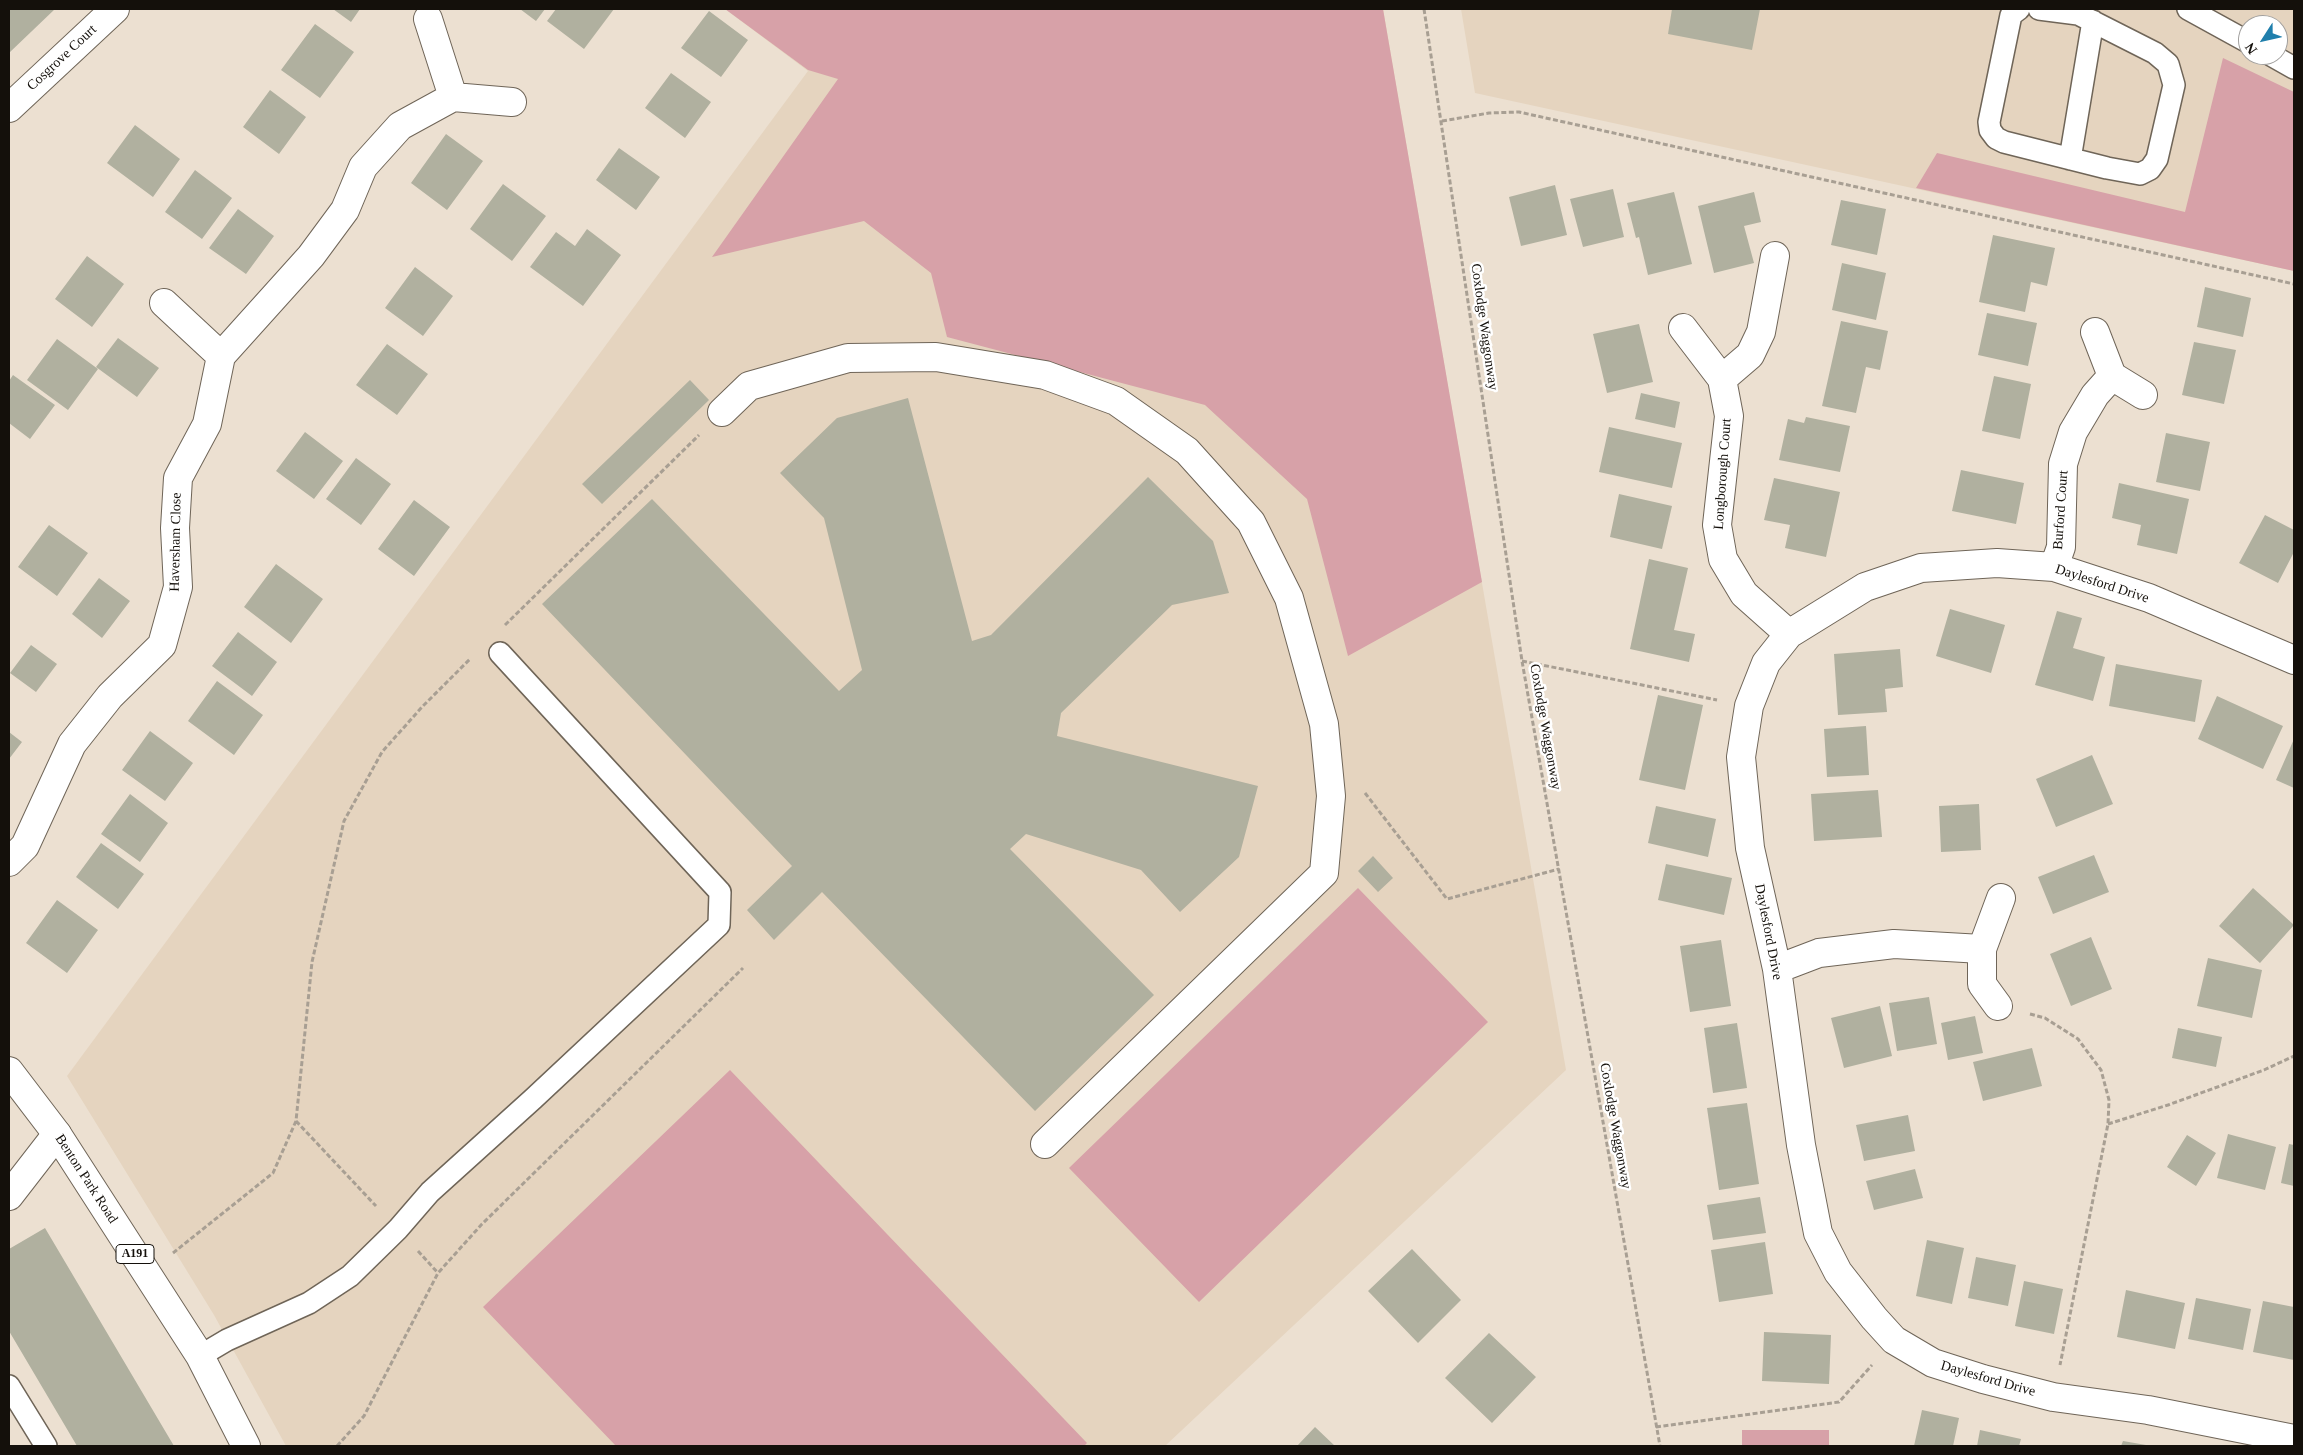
<!DOCTYPE html>
<html>
<head>
<meta charset="utf-8">
<style>
	body { margin:0 }
	#map { position:relative; width:2303px; height:1455px; overflow:hidden; background:#ece0d1; font-family:Georgia,serif }
	canvas { display:block }
	.frame { position:absolute; inset:0; border:10px solid #14100b; pointer-events:none }
	.north { position:absolute; left:2238px; top:15px; width:50px; height:50px; box-sizing:border-box; background:#fff; border:1px solid #a19f9d; border-radius:50%; rotate:235deg; font-size:14px; font-weight:700; line-height:20px; text-align:center; color:#14100b }
	.north::after { content:''; display:block; margin:auto; width:18px; height:22px; background:#207fac; clip-path:polygon(50% 0,100% 100%,50% 72%,0 100%) }
</style>
</head>
<body>
<div id="map">
<canvas width="2303" height="1455"></canvas>
<div class="frame"></div>
<div class="north">N</div>
</div>
<script>
const ctx = document.querySelector('canvas').getContext('2d');
ctx.lineJoin = 'round';
function fill(path, color) {
  ctx.fillStyle = color;
  ctx.fill(path, 'evenodd');
}
function toPath(rows) {
  const path = new Path2D();
  for (const r of rows) {
    path.moveTo(r[0], r[1]);
    for (let i = 2; i < r.length; i += 2) path.lineTo(r[i], r[i + 1]);
  }
  return path;
}
function stroke(path, color, width, dash) {
  ctx.strokeStyle = color;
  ctx.lineWidth = width;
  ctx.lineCap = dash ? 'butt' : 'round';
  ctx.setLineDash(dash || []);
  ctx.stroke(path);
}
function drawText(font, color, halo, rows, align = 'center') {
  ctx.font = font + ' Georgia,serif';
  ctx.lineWidth = 5;
  ctx.setLineDash([]);
  ctx.textBaseline = 'middle';
  ctx.strokeStyle = halo;
  ctx.fillStyle = color;
  for (const [text, x, y, turn = 0] of rows) {
    ctx.save();
    ctx.translate(x, y);
    ctx.rotate((+turn || 0) * Math.PI / 180);
    ctx.textAlign = isNaN(turn) ? turn : align;
    if (halo) ctx.strokeText(text, 0, 0);
    ctx.fillText(text, 0, 0);
    ctx.restore();
  }
}
const built = toPath([
	[725,9,1383,9,1566,1070,1165,1446,286,1446,214,1315,67,1076,808,71],
	[1461,9,2294,9,2294,271,1475,93],
	[2248,25,2278,25,2278,55,2248,55]
]);
const green = toPath([
	[725,9,1383,9,1482,582,1348,656,1307,499,1205,405,947,337,931,273,864,221,712,257,838,79,808,70],
	[2223,58,2294,92,2294,271,1916,188,1937,153,2185,212],
	[1358,888,1488,1022,1199,1302,1069,1168],
	[730,1070,1087,1443,1084,1446,616,1446,483,1307],
	[1742,1430,1829,1430,1829,1446,1742,1446]
]);
const building = toPath([
	[9,9,55,9,9,53],
	[333,9,360,9,351,22],
	[520,9,545,9,536,21],
	[556,9,614,9,584,49,547,21],
	[1672,9,1760,9,1752,50,1668,34],
	[709,11,748,40,721,77,681,48],
	[315,24,354,52,320,98,281,70],
	[671,73,711,102,685,138,645,108],
	[270,90,306,117,279,154,243,127],
	[135,125,180,159,153,197,107,163],
	[446,134,483,161,447,210,411,183],
	[619,148,660,177,636,210,596,180],
	[195,170,232,198,202,239,165,212],
	[503,184,546,216,512,261,470,229],
	[1555,185,1567,235,1521,246,1509,197],
	[1613,189,1624,237,1583,247,1570,199],
	[1674,192,1692,264,1648,275,1639,237,1636,238,1627,203],
	[1754,192,1761,222,1744,226,1754,263,1714,273,1698,206],
	[1841,200,1886,209,1877,255,1831,245],
	[238,209,274,236,246,274,209,248],
	[587,229,621,255,583,306,530,267,556,232,575,246],
	[1993,235,2055,248,2047,286,2031,282,2025,312,1979,302],
	[87,256,124,284,92,327,55,299],
	[1842,263,1886,273,1876,320,1832,310],
	[415,267,453,296,423,336,385,308],
	[2205,287,2251,298,2243,337,2197,327],
	[1987,313,2037,323,2028,366,1978,355],
	[1841,321,1888,331,1880,370,1866,367,1856,413,1822,406],
	[1639,324,1653,382,1607,393,1593,334],
	[118,338,159,368,137,397,96,367],
	[57,339,98,369,68,410,27,380],
	[2194,342,2236,350,2224,404,2182,395],
	[387,344,428,374,397,415,356,385],
	[13,375,55,405,30,439,9,423,9,381],
	[1994,376,2031,384,2020,439,1982,431],
	[690,380,709,400,602,504,582,484],
	[1641,393,1680,402,1675,428,1635,419],
	[908,398,972,641,991,635,1148,477,1213,541,1229,593,1172,605,1061,713,1057,736,1258,786,1239,857,1180,912,1141,870,1026,834,1010,849,1154,995,1035,1111,822,892,774,940,747,910,792,866,542,604,652,499,839,691,862,670,824,518,780,473,837,418],
	[1806,417,1850,426,1840,472,1779,460,1788,419,1804,423],
	[1609,427,1682,443,1672,488,1599,472],
	[305,432,343,461,314,499,276,471],
	[2166,433,2210,442,2200,491,2156,482],
	[356,458,391,484,361,525,326,499],
	[1961,470,2024,483,2016,524,1952,511],
	[1774,478,1840,492,1826,557,1785,548,1790,525,1764,520],
	[2119,483,2189,499,2177,554,2137,545,2141,525,2112,518],
	[1619,494,1672,506,1662,549,1610,537],
	[414,500,450,527,414,576,378,549],
	[2265,515,2294,530,2294,552,2278,583,2239,563],
	[49,525,88,553,57,596,18,567],
	[1649,559,1688,568,1674,630,1695,634,1689,662,1630,649],
	[276,564,323,599,291,643,244,607],
	[99,578,130,601,102,638,72,614],
	[1950,609,2005,625,1991,673,1936,656],
	[2057,611,2082,618,2073,648,2105,657,2093,701,2035,685],
	[238,632,277,662,252,696,212,666],
	[31,645,57,664,36,692,10,673],
	[1900,649,1903,687,1885,689,1887,712,1838,715,1834,654],
	[2116,664,2202,680,2195,722,2109,706],
	[217,681,263,715,234,755,188,721],
	[1658,695,1703,705,1685,790,1639,780],
	[2217,696,2283,726,2263,769,2198,739],
	[1866,726,1869,775,1827,777,1824,729],
	[150,731,193,763,165,801,122,770],
	[9,732,22,742,9,759],
	[2294,739,2294,788,2276,780],
	[2092,755,2113,804,2056,827,2036,779],
	[1878,790,1882,837,1814,841,1811,794],
	[130,794,168,823,140,862,101,834],
	[1979,804,1981,850,1941,852,1939,806],
	[1656,806,1716,819,1708,857,1648,843],
	[101,843,144,874,118,909,76,877],
	[2094,855,2109,892,2053,914,2038,877],
	[1373,856,1393,878,1378,892,1358,871],
	[1666,864,1732,878,1724,915,1658,900],
	[2253,888,2294,925,2260,963,2219,926],
	[57,900,98,930,67,973,26,943],
	[2091,937,2112,989,2071,1006,2050,954],
	[1721,940,1731,1006,1690,1012,1680,946],
	[2208,958,2262,970,2252,1018,2197,1006],
	[1929,997,1937,1044,1897,1051,1889,1003],
	[1880,1006,1892,1056,1844,1068,1831,1018],
	[1975,1016,1983,1053,1948,1060,1941,1023],
	[1737,1023,1747,1088,1713,1093,1704,1028],
	[2178,1028,2222,1037,2216,1067,2172,1058],
	[2032,1048,2042,1086,1983,1101,1973,1062],
	[1747,1103,1759,1184,1719,1190,1707,1108],
	[1908,1115,1915,1151,1864,1161,1856,1125],
	[2228,1134,2276,1147,2265,1190,2217,1178],
	[2187,1135,2216,1153,2196,1186,2167,1167],
	[2289,1144,2294,1145,2294,1186,2281,1183],
	[1915,1169,1923,1198,1874,1210,1866,1181],
	[1760,1197,1766,1233,1713,1240,1707,1205],
	[45,1228,174,1446,77,1446,9,1331,9,1249],
	[1927,1240,1964,1248,1952,1304,1916,1296],
	[1765,1242,1773,1294,1719,1302,1711,1250],
	[1412,1249,1461,1300,1418,1343,1368,1291],
	[1976,1257,2016,1265,2008,1306,1968,1298],
	[2024,1281,2063,1289,2054,1334,2015,1326],
	[2126,1290,2185,1303,2175,1349,2117,1337],
	[2196,1298,2251,1309,2243,1350,2188,1339],
	[2263,1301,2294,1307,2294,1360,2253,1352],
	[1764,1332,1831,1335,1829,1384,1762,1381],
	[1489,1333,1536,1377,1492,1423,1445,1378],
	[1922,1410,1959,1418,1953,1446,1914,1446],
	[1315,1427,1335,1446,1297,1446],
	[1980,1430,2021,1439,2019,1446,1977,1446],
	[2123,1441,2146,1445,2145,1446,2121,1446]
]);
const path = toPath([
	[1424,9,1522,661,1660,1446],
	[1442,121,1489,113,1519,112,2294,284],
	[505,625,699,435],
	[1522,661,1717,700],
	[1365,793,1447,899,1559,869],
	[2030,1014,2045,1018,2078,1039,2101,1070,2109,1100,2108,1124,2060,1365],
	[296,1121,376,1206],
	[2108,1124,2168,1105,2264,1070,2294,1056],
	[418,1251,438,1273],
	[173,1253,273,1173,296,1121,312,962,344,821,382,752,422,707,470,659],
	[1656,1427,1839,1402,1872,1365],
	[337,1446,364,1416,438,1273,482,1224,743,968]
]);
const service = toPath([
	[2019,9,2011,15,1989,122,1990,130,1996,138,2004,142,2107,168,2140,174,2150,169,2157,159,2174,85,2168,64,2155,53,2078,14,2039,9],
	[2188,9,2248,42],
	[2271,55,2294,68],
	[2070,159,2093,21],
	[200,1356,227,1340,309,1303,350,1276,398,1229,430,1192,533,1099,719,925,720,892,500,653],
	[9,1386,46,1446]
]);
const pedestrian = toPath([
	[722,412,749,386,848,358,936,357,1045,375,1116,401,1187,451,1251,522,1289,598,1324,724,1331,796,1324,873,1045,1144]
]);
const minor = toPath([
	[428,19,453,97],
	[9,108,115,9],
	[164,303,221,356],
	[1683,328,1722,379,1729,416,1717,525,1723,559,1744,594,1789,634],
	[2095,332,2112,376,2143,395],
	[1722,379,1750,355,1761,332,1775,256],
	[2054,567,2061,547,2063,464,2073,432,2095,395,2112,376],
	[2294,660,2149,598,2054,567,1997,563,1921,568,1865,587,1789,634,1766,663,1749,706,1741,757,1750,848,1777,969,1801,1145,1818,1233,1838,1272,1874,1318,1894,1340,1933,1363,1983,1379,2053,1397,2148,1410,2294,1439],
	[9,862,25,846,72,744,110,696,162,645,178,587,175,528,178,478,207,424,221,356,311,256,345,210,363,167,400,126,453,97,512,102],
	[1777,969,1819,953,1894,944,1982,949],
	[1998,1006,1982,984,1982,949,2001,898],
	[9,1196,57,1134]
]);
const primary = toPath([
	[9,1071,57,1134,200,1356,246,1446]
]);
const shields = [
	[135,1254,38]
];
const shieldNames = [
	["A191",135,1254]
];
const streetNames = [
	["Cosgrove Court",62,58,-43],
	["Coxlodge Waggonway",1484,327,82],
	["Longborough Court",1723,474,-86],
	["Burford Court",2061,510,-86],
	["Haversham Close",176,542,-89],
	["Daylesford Drive",2102,584,18],
	["Coxlodge Waggonway",1545,727,80],
	["Daylesford Drive",1768,932,79],
	["Coxlodge Waggonway",1615,1126,80],
	["Benton Park Road",86,1179,57],
	["Daylesford Drive",1988,1379,16]
];
fill(built, '#e5d4bf');
fill(green, '#d7a1a8');
fill(building, '#b0b09f');
stroke(service, '#6f6558', 24);
stroke(pedestrian, '#6f6558', 30);
stroke(minor, '#6f6558', 30);
stroke(primary, '#6f6558', 30);
stroke(path, '#a89f93', 3, [5, 2.5]);
stroke(service, '#fff', 21);
stroke(pedestrian, '#fff', 28);
stroke(minor, '#fff', 28);
stroke(primary, '#fff', 28);
for (const [x, y, w] of shields) {
  const box = new Path2D();
  box.roundRect(x - w / 2, y - 9.5, w, 19, 4);
  ctx.fillStyle = '#fff';
  ctx.fill(box);
  stroke(box, '#14100b', 1);
}
drawText('bold 12px', '#14100b', null, shieldNames);
drawText('14px', '#14100b', '#fff', streetNames);
</script>
</body>
</html>
